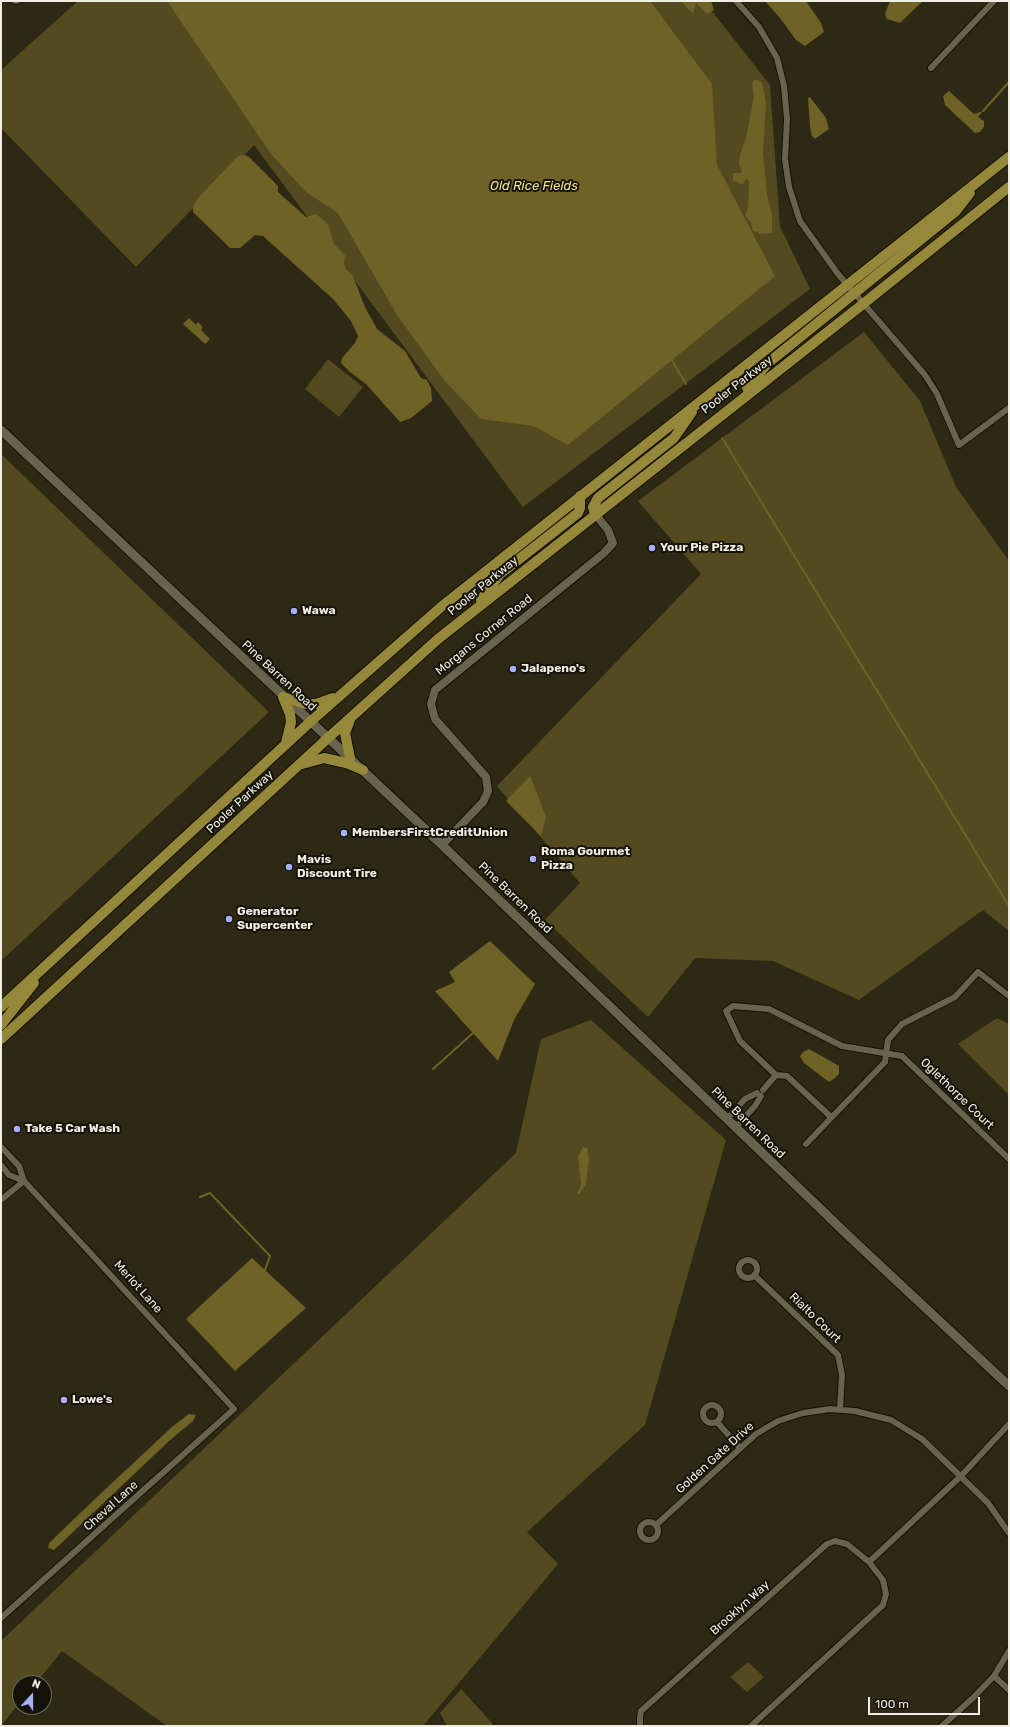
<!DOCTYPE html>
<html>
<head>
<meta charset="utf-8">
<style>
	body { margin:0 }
	#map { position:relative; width:1010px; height:1727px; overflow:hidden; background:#2d2914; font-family:Rubik,sans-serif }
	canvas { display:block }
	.frame { position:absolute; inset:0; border:2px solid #f0eee0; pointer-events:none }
	.north { position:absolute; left:12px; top:1675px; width:40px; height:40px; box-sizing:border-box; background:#141209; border:1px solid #6c6a5f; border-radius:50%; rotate:21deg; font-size:11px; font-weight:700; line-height:16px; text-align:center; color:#f0eee0 }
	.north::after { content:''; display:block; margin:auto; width:14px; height:18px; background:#a8b0fc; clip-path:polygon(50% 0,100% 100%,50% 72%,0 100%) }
	.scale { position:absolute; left:868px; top:1697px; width:112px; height:18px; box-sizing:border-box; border:2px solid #f0eee0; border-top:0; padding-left:5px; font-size:12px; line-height:14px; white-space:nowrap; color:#f0eee0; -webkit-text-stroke:3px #141209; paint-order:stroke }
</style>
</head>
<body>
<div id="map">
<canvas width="1010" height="1727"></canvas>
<div class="frame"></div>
<div class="north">N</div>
<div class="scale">100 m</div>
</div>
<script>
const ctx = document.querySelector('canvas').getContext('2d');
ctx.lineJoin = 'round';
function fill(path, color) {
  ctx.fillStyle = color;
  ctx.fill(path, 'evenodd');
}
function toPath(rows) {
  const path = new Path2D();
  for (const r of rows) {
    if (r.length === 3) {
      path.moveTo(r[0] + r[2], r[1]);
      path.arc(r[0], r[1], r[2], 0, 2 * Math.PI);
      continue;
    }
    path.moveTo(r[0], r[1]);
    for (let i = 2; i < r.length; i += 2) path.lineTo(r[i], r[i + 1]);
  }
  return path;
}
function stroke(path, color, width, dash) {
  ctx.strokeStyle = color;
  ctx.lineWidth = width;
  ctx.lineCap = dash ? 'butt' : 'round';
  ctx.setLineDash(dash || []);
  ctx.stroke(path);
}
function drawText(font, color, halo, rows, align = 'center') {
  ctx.font = font + ' Rubik,sans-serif';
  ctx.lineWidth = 4;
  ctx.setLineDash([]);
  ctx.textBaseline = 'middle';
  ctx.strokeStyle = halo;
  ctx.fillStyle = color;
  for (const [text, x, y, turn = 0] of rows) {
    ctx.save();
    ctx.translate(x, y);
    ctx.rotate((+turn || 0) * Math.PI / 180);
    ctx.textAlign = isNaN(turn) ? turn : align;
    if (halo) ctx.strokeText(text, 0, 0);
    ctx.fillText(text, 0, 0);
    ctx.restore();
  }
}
const green = toPath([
	[78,1,704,1,770,85,780,226,810,289,523,507,254,145,136,267,1,128,1,70],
	[864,332,920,401,956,487,1009,561,1009,931,983,910,859,1000,773,961,695,958,648,1017,545,920,580,883,497,786,701,574,638,501],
	[328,359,363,387,339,417,305,389],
	[1,454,269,712,1,961],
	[997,1018,1009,1024,1009,1095,958,1044],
	[591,1020,726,1140,645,1425,527,1532,558,1564,423,1726,167,1726,62,1651,36,1683,20,1683,20,1702,1,1726,1,1641,516,1153,541,1039],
	[748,1662,764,1677,747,1692,730,1677],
	[461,1689,492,1723,492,1726,447,1726,440,1713]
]);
const water = toPath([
	[167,1,650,1,712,84,717,165,775,276,568,445,533,426,481,419,444,380,397,315,338,213,306,192,271,154],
	[681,1,711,1,714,10,707,14,696,3,693,14],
	[765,1,806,1,821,23,824,32,805,46,796,40,780,18],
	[890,1,923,1,900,23,887,19,885,14],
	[754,80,758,80,762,83,766,102,763,152,767,195,772,214,772,233,759,234,758,232,753,231,751,222,745,216,748,207,749,181,746,179,743,184,741,184,733,180,733,173,742,173,739,164,740,155,747,134,754,96,752,83],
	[949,91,974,114,983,111,978,117,984,121,984,127,980,132,975,133,945,105,943,96],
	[810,97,826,118,829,129,815,139,812,136,810,127,808,98],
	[245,155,249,157,278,186,278,192,306,217,316,214,328,224,334,244,345,255,344,264,346,269,353,276,365,307,377,329,405,351,421,378,427,380,431,388,432,401,411,418,400,422,366,384,350,372,341,363,342,358,355,343,358,336,351,321,333,299,263,236,255,235,240,248,230,248,193,212,193,206,199,197,238,156],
	[189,318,196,325,198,322,203,327,201,330,210,339,205,344,183,324],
	[530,776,546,817,541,836,506,801],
	[490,941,535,984,514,1020,498,1061,435,991,455,982,449,972],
	[809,1049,839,1066,839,1074,835,1078,829,1082,804,1063,800,1056,803,1052],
	[583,1147,587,1148,589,1159,586,1184,579,1194,577,1194,581,1185,578,1156],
	[252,1258,306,1308,235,1371,186,1319],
	[189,1414,196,1415,193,1421,169,1441,54,1550,48,1548,49,1543,96,1498,173,1426]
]);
const stream = toPath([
	[983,111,1009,82],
	[671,359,686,384],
	[722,438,1009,906],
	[433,1069,473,1033],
	[200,1197,210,1193,270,1256,265,1270]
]);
const minor = toPath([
	[15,1,17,1],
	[736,1,759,27,777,58,784,86,787,119,785,159,789,187,800,221,838,274,925,375,937,394,959,445,1009,408],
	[931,68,994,1],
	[776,1075,740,1041,726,1011,733,1006,769,1009,842,1046,902,1056,1009,1159],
	[763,1090,776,1075,787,1076,831,1117],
	[727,1119,745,1099,757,1093],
	[736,1127,755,1106,761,1096],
	[806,1144,885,1062,888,1040,902,1024,955,997,978,972,1009,996],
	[1,1147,19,1166,24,1181],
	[1,1165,9,1175,24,1181,234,1409,1,1618],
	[1,1200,24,1181],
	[748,1269,9],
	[754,1275,838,1355,842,1375,840,1409],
	[712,1414,9],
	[717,1422,740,1448],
	[649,1531,9],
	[656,1525,756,1434,778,1421,803,1413,830,1409,855,1411,891,1420,922,1439,988,1503,1009,1533],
	[869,1562,961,1476,1009,1424],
	[994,1676,1009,1690],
	[640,1726,640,1717,641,1711,827,1544,835,1541,847,1544,869,1562,883,1580,886,1594,883,1605,751,1726],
	[942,1726,974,1697,994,1676,1009,1651]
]);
const tertiary = toPath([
	[442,845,483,802,488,791,486,777,435,719,431,704,435,690,604,553,613,543,608,530,595,514]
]);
const secondary = toPath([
	[1,430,442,845,855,1242,1009,1386]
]);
const primary = toPath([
	[747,388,768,363,956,211,970,193],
	[595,514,593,507,598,498,674,438,692,412],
	[481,600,500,574,578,513,580,508,580,496],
	[283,697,306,704,316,704,333,698],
	[283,697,290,714,291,722,286,743],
	[350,720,345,733,350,758],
	[302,764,324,758,346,763,363,770],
	[1,1007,310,722,441,607,1009,157],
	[1,1025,34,983],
	[1,1039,328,738,438,639,863,304,1009,187]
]);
const markers = [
	[652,548,4,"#a8b0fc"],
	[294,611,4,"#a8b0fc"],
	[513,669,4,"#a8b0fc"],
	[344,833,4,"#a8b0fc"],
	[533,859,4,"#a8b0fc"],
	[289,867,4,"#a8b0fc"],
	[229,919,4,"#a8b0fc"],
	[17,1129,4,"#a8b0fc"],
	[64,1400,4,"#a8b0fc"]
];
const streetNames = [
	["Pooler Parkway",737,385,-38],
	["Pooler Parkway",483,586,-39],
	["Morgans Corner Road",484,635,-39],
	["Pine Barren Road",279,676,43],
	["Pooler Parkway",240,802,-43],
	["Pine Barren Road",515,898,44],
	["Oglethorpe Court",957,1094,44],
	["Pine Barren Road",748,1123,44],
	["Merlot Lane",138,1287,48],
	["Rialto Court",815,1318,44],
	["Golden Gate Drive",715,1458,-42],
	["Cheval Lane",111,1506,-42],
	["Brooklyn Way",740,1608,-42]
];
const poiNames = [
	["Your Pie Pizza",660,548],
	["Wawa",302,611],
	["Jalapeno's",521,669],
	["MembersFirstCreditUnion",352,833],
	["Roma Gourmet",541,852],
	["Pizza",541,866],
	["Mavis",297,860],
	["Discount Tire",297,874],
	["Generator",237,912],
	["Supercenter",237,926],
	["Take 5 Car Wash",25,1129],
	["Lowe's",72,1400]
];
const waterNames = [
	["Old Rice Fields",534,186]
];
fill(green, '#534b1f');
fill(water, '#6e6227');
stroke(stream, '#6e6227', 2);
stroke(minor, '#161201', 8);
stroke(tertiary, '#161201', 10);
stroke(secondary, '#161201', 11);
stroke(primary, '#161201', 12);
stroke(minor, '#67634c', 6);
stroke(tertiary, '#67634c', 8);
stroke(secondary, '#67634c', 9);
stroke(primary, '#95883a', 10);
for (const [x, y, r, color] of markers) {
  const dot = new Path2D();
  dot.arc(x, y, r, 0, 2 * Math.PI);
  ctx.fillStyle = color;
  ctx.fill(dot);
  stroke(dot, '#141209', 1.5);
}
drawText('12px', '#f0eee0', '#141209', streetNames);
drawText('bold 12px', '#f0eee0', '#141209', poiNames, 'left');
drawText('italic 13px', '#f3e28b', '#141209', waterNames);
</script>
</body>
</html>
